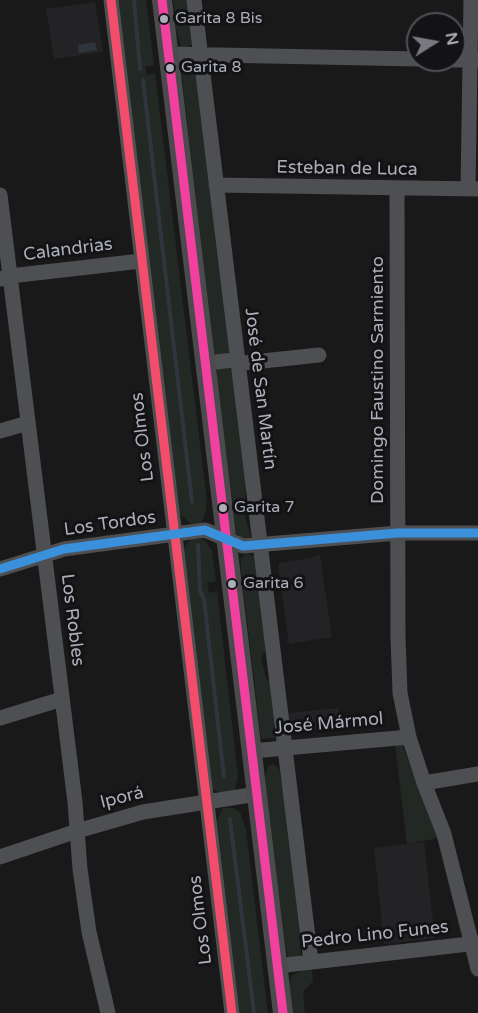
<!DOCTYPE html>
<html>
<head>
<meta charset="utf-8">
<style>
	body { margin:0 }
	#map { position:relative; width:478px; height:1013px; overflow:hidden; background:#191919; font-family:"Varela Round",sans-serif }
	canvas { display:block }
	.north { position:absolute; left:406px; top:12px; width:60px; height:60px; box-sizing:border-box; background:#131315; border:2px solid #505157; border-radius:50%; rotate:79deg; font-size:16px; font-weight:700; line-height:24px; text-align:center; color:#acafb9 }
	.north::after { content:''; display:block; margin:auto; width:21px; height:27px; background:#797a81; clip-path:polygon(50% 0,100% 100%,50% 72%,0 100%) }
</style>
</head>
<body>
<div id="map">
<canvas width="478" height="1013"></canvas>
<div class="north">N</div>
</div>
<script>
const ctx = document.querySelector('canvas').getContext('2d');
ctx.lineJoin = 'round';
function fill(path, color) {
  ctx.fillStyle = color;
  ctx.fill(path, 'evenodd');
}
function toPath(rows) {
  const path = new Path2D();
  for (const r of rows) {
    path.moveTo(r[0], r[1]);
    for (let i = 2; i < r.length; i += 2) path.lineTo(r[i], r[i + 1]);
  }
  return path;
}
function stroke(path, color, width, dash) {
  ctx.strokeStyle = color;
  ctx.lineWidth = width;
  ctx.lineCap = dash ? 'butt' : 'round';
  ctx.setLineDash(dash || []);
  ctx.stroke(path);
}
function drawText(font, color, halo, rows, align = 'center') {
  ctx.font = font + ' "Varela Round",sans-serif';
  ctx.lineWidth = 6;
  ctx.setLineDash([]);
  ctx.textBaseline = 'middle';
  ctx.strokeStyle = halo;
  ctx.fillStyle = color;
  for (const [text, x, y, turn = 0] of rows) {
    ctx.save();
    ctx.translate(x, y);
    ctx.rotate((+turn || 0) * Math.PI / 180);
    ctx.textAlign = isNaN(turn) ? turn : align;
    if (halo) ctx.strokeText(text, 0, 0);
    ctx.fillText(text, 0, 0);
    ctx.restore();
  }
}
const built = toPath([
	[95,2,103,52,54,59,46,9],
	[320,555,332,637,289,644,278,563,313,558,313,556],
	[339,708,341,725,289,731,287,713],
	[424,842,435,938,384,944,374,848]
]);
const green = toPath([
	[117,0,146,0,154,65,145,67,147,75,155,73,207,501,205,515,201,523,192,525,180,514],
	[173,0,187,0,192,44,187,48,181,47,175,25,187,20,185,13,175,13],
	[184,64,192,65,197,72,230,342,229,353,226,357,217,359,214,354,181,69],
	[224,367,232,368,246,484,245,516,251,537,240,539,236,531,216,374,217,369],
	[191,539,204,539,212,550,216,581,207,583,209,593,217,591,238,776,234,792,223,794,213,789,182,551],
	[247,553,254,556,258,568,266,649,261,659,266,678,270,682,274,721,275,738,261,739,241,570,241,558],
	[402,744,415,779,439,838,407,844,395,746],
	[273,764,279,768,286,808,301,947,300,956,295,959,288,957,285,942,275,865,265,778,268,766],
	[223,808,233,808,240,812,246,830,268,1013,239,1013,217,820],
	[312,970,313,981,303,992,305,1013,293,1013,289,983,292,975,302,971]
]);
const water = toPath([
	[95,42,97,50,79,53,78,45]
]);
const stream = toPath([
	[134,0,140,69],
	[143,80,192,502],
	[198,545,200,591,204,599,224,777],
	[230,819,254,1013]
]);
const minor = toPath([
	[111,0,232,1013],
	[194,0,311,962],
	[169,54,418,59],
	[454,60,478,60],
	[216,185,478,189],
	[468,189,471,0],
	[397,190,398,637,400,693,409,737,424,783,444,834,478,969],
	[0,195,75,802,80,869,89,932,108,1013],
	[0,279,10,276,141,261],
	[206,363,234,360,244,363,319,355],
	[0,431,28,423],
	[0,569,64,549,205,530,243,546,398,533,478,533],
	[0,718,62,699],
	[252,751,409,737],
	[424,783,478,774],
	[0,857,77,831,143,812,257,794],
	[277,966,478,943]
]);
const major = toPath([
	[162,0,283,1013]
]);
const bus1 = toPath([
	[162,0,283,1013]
]);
const bus2 = toPath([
	[111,0,232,1013]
]);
const bus3 = toPath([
	[0,569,64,549,205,530,243,546,398,533,478,533]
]);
const markers = [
	[164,19,5,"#acafb9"],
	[170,68,5,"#acafb9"],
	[223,508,5,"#acafb9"],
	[232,584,5,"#acafb9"]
];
const busNames = [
	["Garita 8 Bis",175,19],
	["Garita 8",181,68],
	["Garita 7",234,508],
	["Garita 6",243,584]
];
const streetNames = [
	["Esteban de Luca",347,169,1],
	["Calandrias",68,250,-7],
	["Domingo Faustino Sarmiento",378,380,-90],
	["José de San Martín",260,389,83],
	["Los Olmos",143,437,-97],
	["Los Tordos",110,524,-8],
	["Los Robles",72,620,83],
	["José Mármol",329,724,-5],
	["Iporá",122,798,-14],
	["Los Olmos",201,920,-97],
	["Pedro Lino Funes",375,935,-6]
];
fill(built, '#232325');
fill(green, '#222823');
fill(water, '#2f353c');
stroke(stream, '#2f353c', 4);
stroke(minor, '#4e4f52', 15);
stroke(major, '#4b4b4e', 20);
stroke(bus1, '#f240a1', 9);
stroke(bus2, '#f44d6c', 9);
stroke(bus3, '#3a90db', 9);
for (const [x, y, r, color] of markers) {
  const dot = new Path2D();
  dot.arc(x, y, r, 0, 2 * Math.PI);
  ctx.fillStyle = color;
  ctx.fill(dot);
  stroke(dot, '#131315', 2);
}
drawText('16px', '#acafb9', '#131315', busNames, 'left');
drawText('18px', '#acafb9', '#131315', streetNames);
</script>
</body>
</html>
